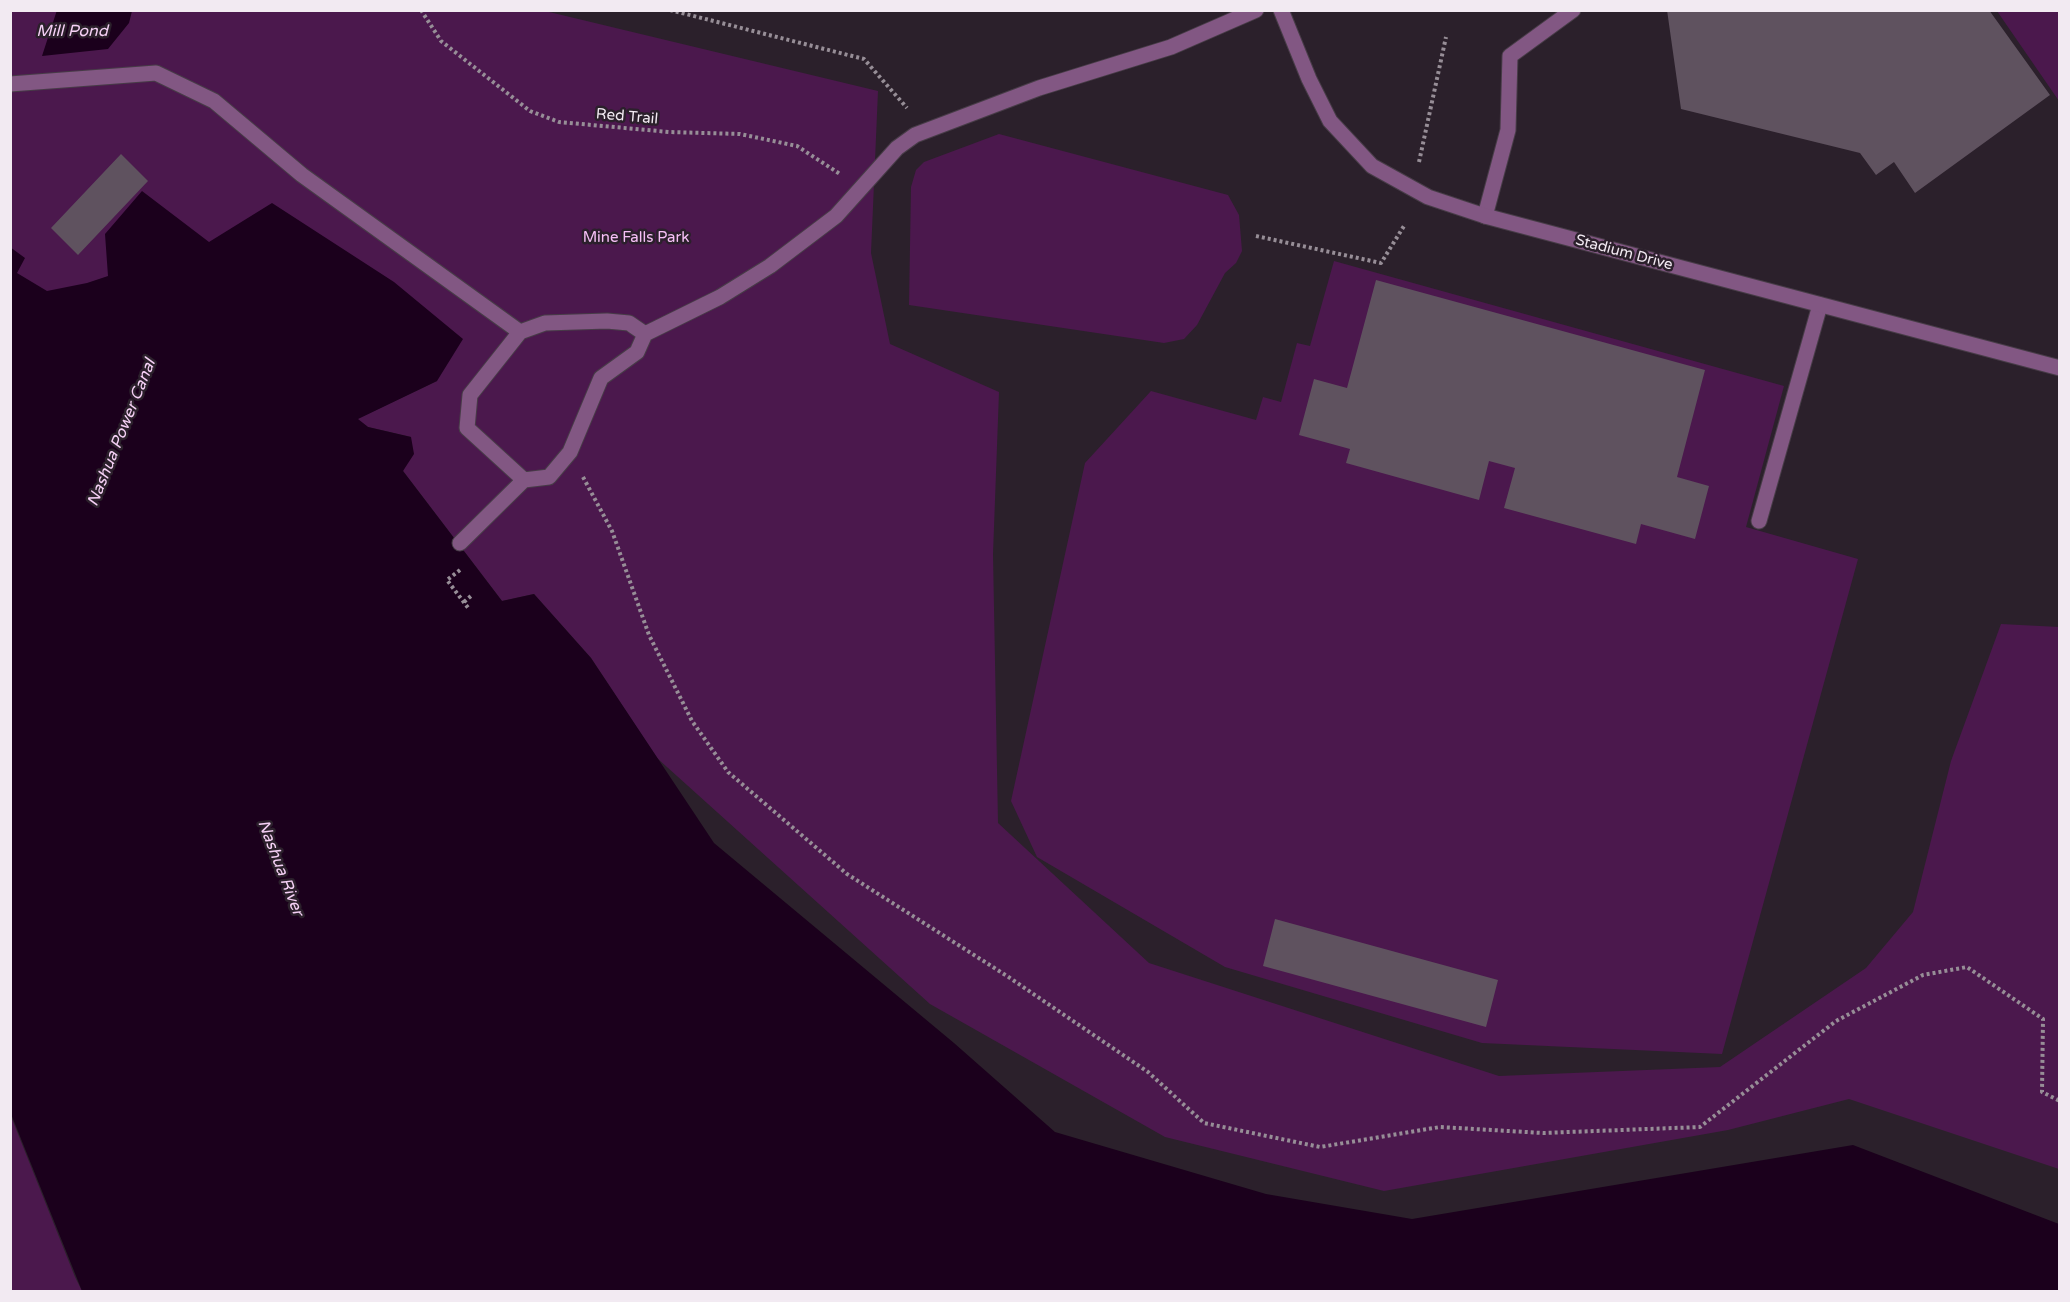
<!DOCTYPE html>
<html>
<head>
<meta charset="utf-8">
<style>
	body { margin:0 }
	#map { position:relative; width:2070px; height:1302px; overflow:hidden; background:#2b202b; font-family:"Varela Round",sans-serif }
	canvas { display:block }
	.frame { position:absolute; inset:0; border:12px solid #f2eaf2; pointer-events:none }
</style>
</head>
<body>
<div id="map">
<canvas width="2070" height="1302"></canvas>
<div class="frame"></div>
</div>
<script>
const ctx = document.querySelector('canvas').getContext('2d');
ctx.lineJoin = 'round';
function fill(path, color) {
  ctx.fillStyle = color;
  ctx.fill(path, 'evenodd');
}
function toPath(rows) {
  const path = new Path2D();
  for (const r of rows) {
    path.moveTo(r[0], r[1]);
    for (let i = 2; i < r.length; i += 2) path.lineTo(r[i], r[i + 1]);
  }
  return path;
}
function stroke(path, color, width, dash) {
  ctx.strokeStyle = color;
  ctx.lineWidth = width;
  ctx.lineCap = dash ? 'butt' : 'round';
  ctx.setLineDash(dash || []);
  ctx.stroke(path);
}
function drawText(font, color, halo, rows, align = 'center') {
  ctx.font = font + ' "Varela Round",sans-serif';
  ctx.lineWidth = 5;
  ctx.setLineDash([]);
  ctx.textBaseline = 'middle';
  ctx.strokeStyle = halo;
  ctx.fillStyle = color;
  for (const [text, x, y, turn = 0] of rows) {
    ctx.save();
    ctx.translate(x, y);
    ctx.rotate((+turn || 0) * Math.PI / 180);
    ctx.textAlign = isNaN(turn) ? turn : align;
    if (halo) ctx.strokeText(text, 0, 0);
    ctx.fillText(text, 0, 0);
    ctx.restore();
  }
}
const green = toPath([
	[11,11,545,11,878,91,871,253,890,344,999,392,993,554,998,823,1149,963,1499,1076,1720,1067,1866,968,1913,912,1951,761,2001,624,2059,627,2059,1169,1849,1099,1728,1130,1384,1191,1165,1137,930,1004,657,758,591,658,534,594,502,601,403,471,411,437,368,427,357,419,437,381,11,445],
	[1997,11,2059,11,2059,102,2059,101],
	[999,134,1228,195,1239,215,1242,251,1236,263,1225,273,1197,325,1184,339,1164,343,909,305,911,187,916,170,924,162],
	[1334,261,1784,386,1746,527,1858,559,1722,1054,1482,1043,1225,967,1037,857,1011,801,1085,463,1151,391,1256,420,1263,397,1281,402,1297,343,1310,346],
	[10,1114,75,1277,82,1291,11,1291]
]);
const water = toPath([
	[57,10,132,10,132,11,129,23,108,49,42,56],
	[142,191,209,242,272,203,394,282,463,339,437,381,358,419,368,427,411,437,414,454,403,471,502,601,534,594,591,658,714,843,954,1043,1055,1132,1266,1194,1412,1219,1853,1145,2059,1224,2059,1291,82,1291,11,1114,10,247,25,258,17,273,47,291,87,283,108,276,105,234]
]);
const building = toPath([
	[1667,10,1989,10,2050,95,1915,193,1894,162,1876,175,1860,153,1681,109],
	[121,154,148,181,78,255,51,228],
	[1376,280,1705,370,1677,477,1709,486,1695,539,1641,524,1636,544,1504,508,1515,468,1489,461,1479,500,1346,463,1350,449,1299,435,1314,379,1347,388],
	[1275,919,1498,980,1486,1027,1263,966]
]);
const path = toPath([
	[421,10,441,41,530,111,559,122,669,132,740,134,797,146,840,174],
	[670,10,864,59,907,108],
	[1419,162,1446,37],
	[1256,236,1381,263,1404,226],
	[583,477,612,531,649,635,692,721,728,772,847,874,1007,976,1148,1072,1204,1123,1320,1147,1440,1127,1543,1133,1700,1127,1836,1021,1923,975,1967,967,2043,1019,2042,1092,2060,1101],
	[460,570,447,580,469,609],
	[464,602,471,596]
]);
const lane = toPath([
	[10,84,156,73,214,101,302,175,520,332],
	[1485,216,1508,130,1510,56,1573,10],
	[607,321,629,323,645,334,637,352,601,378,570,452,549,477,524,480,467,428,470,395,520,332,545,323,607,321],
	[645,334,720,297,770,266,836,216,897,148,915,135,1039,88,1171,47,1256,10],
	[1759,521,1820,305],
	[460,543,524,480]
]);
const street = toPath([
	[1281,10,1309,79,1330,121,1372,166,1428,197,1485,216,2060,368]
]);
const streetNames = [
	["Red Trail",627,117,5],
	["Stadium Drive",1624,253,15]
];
const parkNames = [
	["Mine Falls Park",636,238]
];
const waterNames = [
	["Mill Pond",72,32],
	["Nashua Power Canal",122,433,-68],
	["Nashua River",280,868,69]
];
fill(green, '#4b184d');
fill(water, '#1b001c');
fill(building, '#5f525f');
stroke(lane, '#473c47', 17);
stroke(street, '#473c47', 17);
stroke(path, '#978e97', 4, [3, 3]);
stroke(lane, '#825783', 15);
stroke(street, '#825783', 15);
drawText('15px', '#f2eaf2', '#2b202b', streetNames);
drawText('15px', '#f7c0f7', '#2b202b', parkNames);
drawText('italic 16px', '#f5d0f5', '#2b202b', waterNames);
</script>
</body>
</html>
